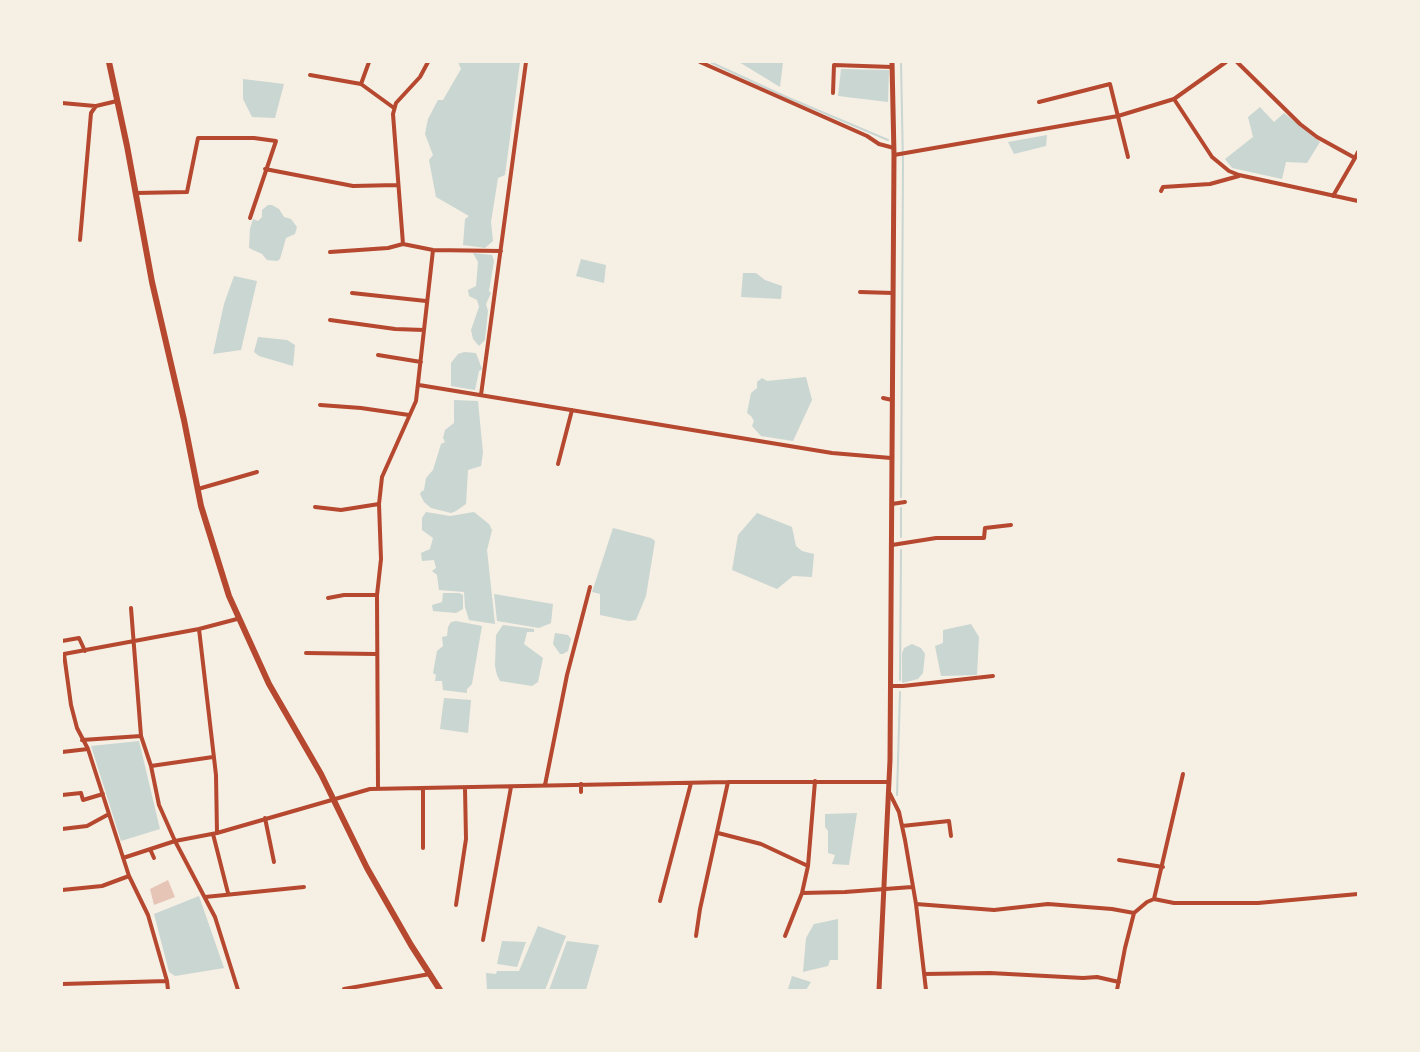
<!DOCTYPE html>
<html>
<head>
<meta charset="utf-8">
<style>
	body { margin:0 }
	#map { position:relative; width:1420px; height:1052px; overflow:hidden; background:#f6efe4; font-family:"DM Sans",sans-serif }
	canvas { display:block }
	.frame { position:absolute; inset:0; border:63px solid #f6efe4; pointer-events:none }
</style>
</head>
<body>
<div id="map">
<canvas width="1420" height="1052"></canvas>
<div class="frame"></div>
</div>
<script>
const ctx = document.querySelector('canvas').getContext('2d');
ctx.lineJoin = 'round';
function fill(path, color) {
  ctx.fillStyle = color;
  ctx.fill(path, 'evenodd');
}
function toPath(rows) {
  const path = new Path2D();
  for (const r of rows) {
    path.moveTo(r[0], r[1]);
    for (let i = 2; i < r.length; i += 2) path.lineTo(r[i], r[i + 1]);
  }
  return path;
}
function stroke(path, color, width, dash) {
  ctx.strokeStyle = color;
  ctx.lineWidth = width;
  ctx.lineCap = dash ? 'butt' : 'round';
  ctx.setLineDash(dash || []);
  ctx.stroke(path);
}
const water = toPath([
	[458,62,520,62,505,175,498,178,491,222,493,241,485,248,463,245,465,219,469,216,436,197,429,160,433,155,425,134,428,119,438,100,443,100,461,69],
	[739,62,783,62,780,87],
	[841,69,889,70,888,102,838,96],
	[243,79,284,84,275,118,252,117,243,99],
	[1260,107,1274,122,1284,113,1320,142,1307,163,1286,162,1282,179,1232,168,1225,159,1253,137,1248,117],
	[1047,135,1046,146,1014,154,1008,142],
	[268,205,272,205,279,209,284,217,291,219,297,227,295,234,286,238,280,259,277,261,267,260,262,254,249,248,250,229,253,219,258,221,262,217,262,210],
	[473,253,492,255,494,261,489,291,491,293,486,304,488,311,485,340,479,346,473,339,471,330,479,307,477,300,469,296,468,290,476,286,478,262],
	[581,259,606,265,604,283,576,276],
	[743,273,756,273,765,280,782,286,781,299,741,297],
	[234,276,257,281,241,350,213,354,224,304],
	[258,337,287,340,295,345,293,366,259,356,254,352],
	[464,352,476,353,482,369,479,371,475,390,451,386,451,363,458,354],
	[806,377,812,400,793,441,761,436,752,426,754,421,751,416,747,413,751,393,757,388,757,382,762,378,767,381],
	[454,400,478,401,483,453,481,466,468,470,466,504,456,511,451,513,431,508,424,502,420,494,421,492,424,490,426,478,433,470,441,444,445,442,443,438,445,430,454,423],
	[426,512,450,516,474,512,489,524,492,530,487,550,495,624,469,620,465,607,464,592,439,590,437,575,432,571,436,568,434,560,422,561,421,553,430,549,433,538,422,530,422,518],
	[757,513,792,527,796,546,802,551,814,554,812,577,793,576,777,589,732,570,738,535],
	[613,528,651,538,655,541,646,596,636,620,629,621,600,615,600,594,592,592],
	[443,593,459,593,463,595,463,609,456,613,433,611,432,605,442,602],
	[494,594,553,604,551,623,539,628,497,621],
	[456,621,482,626,472,684,467,689,467,693,443,690,442,681,435,681,436,675,433,673,437,651,443,646,442,637,447,636,448,627,451,622],
	[971,624,979,637,977,675,941,676,935,646,943,643,943,630],
	[503,625,534,629,534,632,527,632,524,644,543,658,538,682,532,686,500,681,497,675,495,666,496,635],
	[555,633,568,635,571,639,568,651,563,654,560,654,553,644],
	[912,644,921,648,925,654,923,673,918,679,902,683,902,653,904,648],
	[444,698,471,700,468,733,440,729],
	[139,741,160,829,121,841,91,746],
	[857,813,849,865,832,864,835,855,828,853,828,831,825,827,825,814],
	[199,896,224,968,175,976,169,972,154,914],
	[838,919,838,960,830,960,828,966,803,972,806,938,814,924],
	[538,926,566,936,545,990,487,990,486,973,496,974,497,971,519,971],
	[502,941,526,942,517,967,497,964],
	[567,941,599,945,586,990,549,990],
	[792,976,811,982,806,990,788,989]
]);
const stream = toPath([
	[710,62,784,96,888,140],
	[901,497,903,165,901,62],
	[901,537,901,508],
	[900,680,901,550],
	[897,795,900,692]
]);
const building = toPath([
	[168,880,175,897,154,905,150,889]
]);
const minor = toPath([
	[700,62,867,136,879,144,894,148],
	[1237,62,1300,124,1317,137,1355,158,1333,196],
	[310,75,361,84,394,108],
	[361,84,369,62],
	[833,93,834,65,892,67],
	[1174,99,1212,157,1229,171,1239,175,1358,201],
	[1039,102,1110,84,1128,157],
	[62,103,95,106],
	[894,155,1118,116,1174,99,1226,62],
	[1355,158,1358,152],
	[265,169,353,186,397,185],
	[1161,191,1163,187,1210,184,1239,176],
	[136,193,187,192,198,138,254,138,276,141,250,218],
	[80,240,91,113,96,106,117,101],
	[403,244,393,114,396,103,420,77,428,62],
	[330,252,388,248,403,244,433,250,501,251],
	[860,292,893,293],
	[352,293,426,301],
	[330,320,395,329,424,330],
	[378,355,421,362],
	[419,385,832,453,891,458],
	[481,395,526,62],
	[883,398,892,400],
	[320,405,361,408,409,415],
	[558,464,572,410],
	[198,489,257,472],
	[892,504,905,502],
	[315,507,341,510,379,504],
	[892,545,936,538,984,538,985,528,1011,525],
	[328,598,344,595,377,595],
	[131,608,141,736,151,766,159,805,175,841,215,917,238,990],
	[199,629,216,775,217,833],
	[62,641,79,638,85,651],
	[306,653,376,654],
	[890,686,903,686,993,676],
	[82,740,141,736],
	[62,752,88,749],
	[151,766,213,757],
	[545,785,567,675,590,587],
	[423,788,423,848],
	[378,789,377,595,381,559,379,504,382,477,416,401,433,250],
	[581,792,581,784],
	[889,792,899,812,905,840,916,904,926,990],
	[62,795,81,793,83,800,103,794],
	[265,818,274,862],
	[902,826,949,821,951,836],
	[62,829,87,826,109,814],
	[718,833,761,844,808,866],
	[213,834,228,893],
	[150,849,154,858],
	[123,858,175,841,217,833,370,789,728,782,889,782],
	[1119,860,1163,867],
	[62,890,102,886,129,876],
	[802,893,845,892,912,887],
	[205,897,304,887],
	[1154,899,1183,774],
	[660,901,691,783],
	[916,904,994,910,1048,904,1112,909,1134,913],
	[456,905,466,839,465,788],
	[696,936,700,909,728,782],
	[785,936,802,893,808,866,815,781],
	[483,940,511,787],
	[924,974,990,973,1083,978,1097,977,1119,982],
	[62,984,167,981],
	[344,989,430,974],
	[168,990,167,981,148,915,129,876,88,749,77,728,71,705,64,654,199,629,237,619],
	[1117,990,1125,948,1134,913,1147,902,1154,899,1174,903,1258,903,1358,894]
]);
const secondary = toPath([
	[879,990,890,760,894,155,892,62]
]);
const primary = toPath([
	[109,62,127,146,152,282,184,420,201,506,229,596,269,684,321,774,367,868,411,945,440,990]
]);
fill(water, '#c9d6d2');
stroke(stream, '#c9d6d2', 2);
fill(building, '#e6c5b7');
stroke(minor, '#b5482f', 4);
stroke(secondary, '#b5482f', 5);
stroke(primary, '#b5482f', 6);
</script>
</body>
</html>
